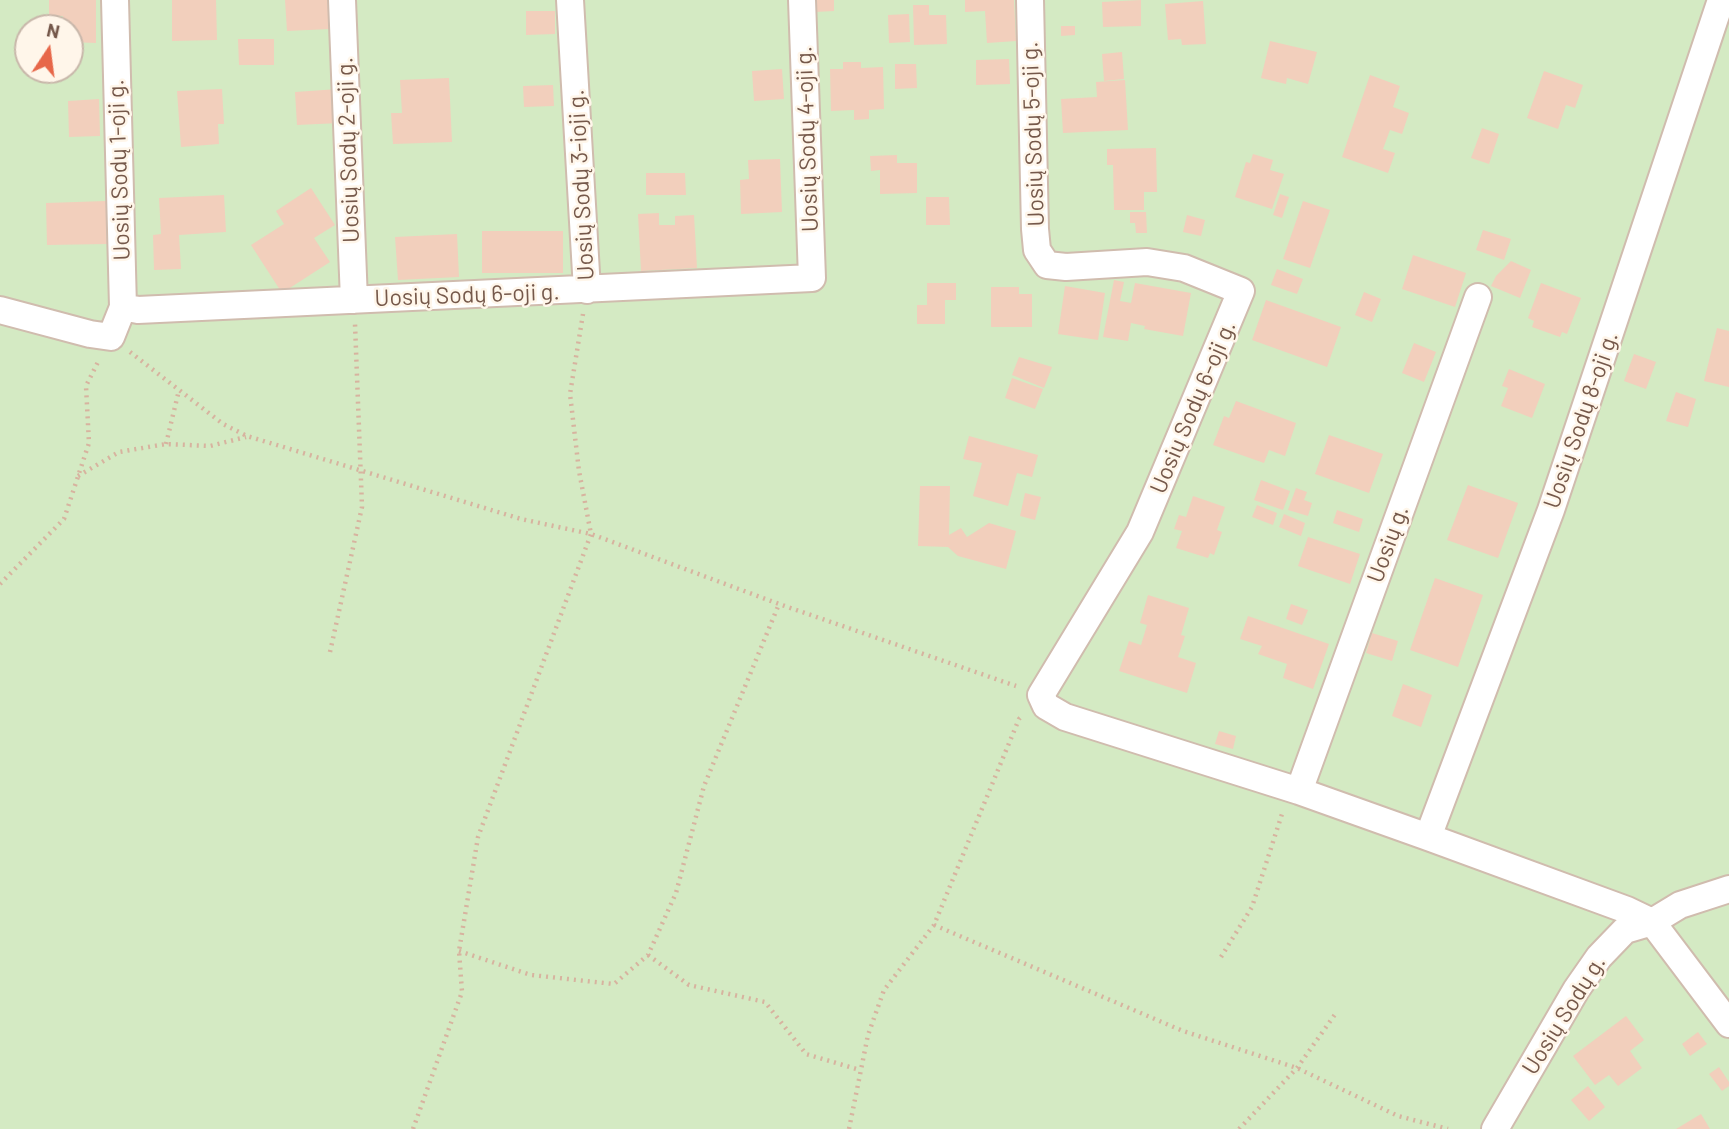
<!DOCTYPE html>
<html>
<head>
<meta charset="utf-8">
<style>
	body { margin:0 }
	#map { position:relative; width:1729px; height:1129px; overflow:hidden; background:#fcf2e4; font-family:Barlow,sans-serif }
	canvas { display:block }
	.north { position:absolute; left:14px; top:14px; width:70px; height:70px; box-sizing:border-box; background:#fff6ea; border:2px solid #c8b7aa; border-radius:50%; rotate:13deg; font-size:19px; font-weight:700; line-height:28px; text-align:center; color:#75584a }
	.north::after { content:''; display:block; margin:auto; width:24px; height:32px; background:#e76749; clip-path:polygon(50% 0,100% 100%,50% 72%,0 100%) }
</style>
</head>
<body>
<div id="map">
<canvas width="1729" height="1129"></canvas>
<div class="north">N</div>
</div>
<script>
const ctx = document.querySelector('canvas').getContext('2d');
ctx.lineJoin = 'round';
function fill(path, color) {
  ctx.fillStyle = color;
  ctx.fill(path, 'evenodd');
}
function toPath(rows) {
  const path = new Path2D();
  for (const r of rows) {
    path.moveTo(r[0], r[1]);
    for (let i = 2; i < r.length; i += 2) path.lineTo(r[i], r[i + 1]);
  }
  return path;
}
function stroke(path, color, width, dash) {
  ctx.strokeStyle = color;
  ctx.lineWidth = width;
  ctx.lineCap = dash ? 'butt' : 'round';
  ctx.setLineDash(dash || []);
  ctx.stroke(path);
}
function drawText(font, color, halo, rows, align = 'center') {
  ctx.font = font + ' Barlow,sans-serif';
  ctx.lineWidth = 5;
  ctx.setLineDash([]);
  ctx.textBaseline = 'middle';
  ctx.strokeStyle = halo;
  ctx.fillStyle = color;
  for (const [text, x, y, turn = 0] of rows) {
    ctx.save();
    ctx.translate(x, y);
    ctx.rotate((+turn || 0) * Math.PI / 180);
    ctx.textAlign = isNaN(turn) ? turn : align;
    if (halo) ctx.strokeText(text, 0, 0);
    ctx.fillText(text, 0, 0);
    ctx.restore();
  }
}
const green = toPath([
	[0,0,1729,0,1729,1129,0,1129],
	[28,28,70,28,70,70,28,70]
]);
const building = toPath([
	[49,0,96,0,96,43,70,42,70,28,63,28,63,16,49,16],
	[172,0,216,0,217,40,172,41],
	[285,0,328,0,330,29,287,31],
	[814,0,834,0,834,11,815,12],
	[965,0,1014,0,1016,41,987,43,985,11,965,12],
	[1141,0,1141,26,1103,27,1102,2],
	[1203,1,1206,44,1182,45,1181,39,1168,40,1165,4],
	[913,5,929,5,929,15,946,15,947,44,914,45],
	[526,11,555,11,555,34,526,35],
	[909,14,910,42,889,43,888,15],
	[1061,26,1075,26,1075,35,1061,36],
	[238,39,274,39,274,65,239,65],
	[1270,41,1317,52,1308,84,1287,78,1286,84,1261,78],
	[1122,52,1124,79,1104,81,1102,54],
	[1009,59,1010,84,976,85,976,60],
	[843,62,861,62,861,68,883,67,884,109,869,110,869,119,854,120,854,110,831,111,830,69,843,69],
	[895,64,916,64,917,88,895,89],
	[782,69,784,99,754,101,752,71],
	[1544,71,1583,85,1575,108,1566,105,1558,129,1527,118],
	[1370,75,1400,86,1393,107,1409,113,1402,134,1390,130,1383,149,1395,153,1388,173,1342,157],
	[449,78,452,142,393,144,391,113,402,113,400,80],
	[1125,80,1128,130,1063,133,1061,99,1097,97,1096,82],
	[553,85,554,106,524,107,523,86],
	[222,89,224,124,218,124,219,144,181,147,177,91],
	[338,89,340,123,297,125,295,92],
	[99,99,100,136,69,137,68,101],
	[1482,128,1499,134,1489,164,1471,158],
	[1156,148,1157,192,1144,192,1144,210,1114,210,1113,165,1107,165,1107,149],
	[1253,154,1273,160,1270,170,1284,174,1272,209,1235,197,1246,162,1250,163],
	[897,155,897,163,917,163,917,193,880,194,880,170,871,171,870,156],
	[780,159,782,212,741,214,740,180,749,179,748,160],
	[646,173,685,173,686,195,646,195],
	[311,188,335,225,314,238,330,262,282,293,251,245,284,224,276,211],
	[1280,194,1289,197,1282,218,1273,215],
	[224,195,226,232,179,235,181,269,154,270,153,235,161,234,159,198],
	[926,197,949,197,950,225,926,225],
	[106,201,107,244,47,245,46,203],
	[1303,201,1330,210,1310,268,1283,259],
	[1130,212,1146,212,1147,233,1136,233,1135,223,1130,223],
	[659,213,659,225,675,225,675,216,694,215,697,268,641,271,638,214],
	[1187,215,1205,220,1201,236,1183,232],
	[1483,230,1511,239,1504,260,1476,250],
	[482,231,563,231,563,273,482,273],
	[457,234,459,277,398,280,395,237],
	[1413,255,1466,273,1455,307,1402,289],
	[1511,261,1531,270,1520,298,1491,286,1496,276],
	[1277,269,1303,279,1297,294,1271,285],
	[1114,280,1124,282,1120,301,1131,303,1135,283,1191,293,1183,336,1144,329,1145,326,1131,323,1128,341,1103,337],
	[927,283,956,283,956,300,945,300,945,324,917,324,917,305,927,305],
	[1541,283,1581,298,1567,334,1562,332,1560,337,1532,327,1534,321,1528,318],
	[1065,286,1105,293,1098,340,1058,334],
	[991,287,1019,287,1019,294,1032,294,1032,327,991,327],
	[1364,292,1381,299,1372,322,1355,315],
	[1266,300,1341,327,1327,367,1252,340],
	[1717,328,1729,331,1729,387,1704,381],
	[1414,343,1436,352,1424,382,1402,373],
	[1634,354,1656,362,1646,389,1624,381],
	[1019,357,1052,367,1044,388,1012,375],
	[1509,369,1545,384,1532,418,1501,406,1508,388,1502,386],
	[1012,378,1043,389,1035,409,1005,398],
	[1676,392,1696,399,1688,427,1666,421],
	[1236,401,1296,423,1285,456,1269,450,1264,463,1213,445,1224,416,1229,418],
	[1329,435,1383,454,1369,493,1315,474],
	[969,436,1038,455,1032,477,1017,473,1008,506,973,496,982,463,963,459],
	[1261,480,1290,491,1283,510,1254,500],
	[1468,485,1518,503,1498,558,1447,540],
	[920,486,950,486,949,535,961,528,967,537,989,523,1016,531,1006,569,958,556,948,547,918,546],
	[1296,488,1307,492,1304,500,1312,503,1308,516,1288,510],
	[1025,493,1041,497,1035,520,1020,516],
	[1193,496,1225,507,1217,530,1222,532,1214,555,1210,553,1208,558,1176,548,1182,531,1174,529,1179,515,1186,517],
	[1257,505,1277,513,1273,525,1252,517],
	[1337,510,1363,519,1359,532,1333,523],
	[1284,514,1305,523,1301,536,1279,527],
	[1308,537,1360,554,1350,584,1298,566],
	[1435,578,1483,595,1458,667,1410,650],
	[1148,595,1189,608,1181,635,1185,636,1178,657,1196,663,1187,693,1119,671,1129,641,1141,645,1147,625,1140,623],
	[1291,604,1308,610,1302,625,1286,619],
	[1248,616,1329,644,1313,689,1283,678,1287,664,1258,654,1262,646,1240,639],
	[1372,633,1398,641,1392,661,1366,653],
	[1403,684,1432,695,1421,727,1392,716],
	[1219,731,1236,736,1233,749,1215,744],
	[1626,1016,1644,1040,1630,1051,1642,1068,1618,1086,1609,1075,1595,1085,1573,1056],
	[1698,1032,1707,1044,1690,1056,1682,1044],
	[1719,1067,1729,1082,1729,1086,1722,1091,1709,1074],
	[1588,1086,1605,1107,1589,1121,1571,1100],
	[1701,1114,1710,1129,1676,1129]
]);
const path = toPath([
	[583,314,570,394,579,471,591,534],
	[130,352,223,424,247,436,521,519,591,534,779,604,1016,686],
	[166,444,179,390],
	[78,476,119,452,166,444,210,446,246,437],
	[0,584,64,519,89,443,86,386,99,360],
	[330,652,362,507,355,324],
	[934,925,1183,1031,1297,1068,1398,1116,1448,1129],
	[459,951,531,975,614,984,648,955,676,893,704,786,779,604],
	[648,955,689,985,765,1002,806,1054,860,1070],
	[1221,957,1252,907,1282,814],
	[413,1129,462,992,459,951,478,837,591,534],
	[849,1129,868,1035,884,990,934,925,1019,719,1023,715],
	[1239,1129,1297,1068,1336,1013]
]);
const minor = toPath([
	[342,0,354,300],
	[570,0,587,290],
	[1030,0,1035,229,1037,250,1047,265,1066,267,1147,262,1184,268,1241,291,1140,532,1041,695,1046,706,1065,717,1299,791,1428,837,1627,910,1652,922,1729,1024],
	[123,307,138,310,812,278,802,0],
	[0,310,90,334,111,337,123,307,115,0],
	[1299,791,1478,297],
	[1428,837,1551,510,1721,0],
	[1495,1129,1576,990,1599,957,1625,930,1652,922,1680,905,1729,889]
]);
const streetNames = [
	["Uosių Sodų 5-oji g.",1033,134,-92],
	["Uosių Sodų 4-oji g.",807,139,-92],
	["Uosių Sodų 2-oji g.",348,150,-92],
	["Uosių Sodų 1-oji g.",119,170,-92],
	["Uosių Sodų 3-ioji g.",581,185,-93],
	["Uosių Sodų 6-oji g.",467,295,-2],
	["Uosių Sodų 6-oji g.",1193,407,-67],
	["Uosių Sodų 8-oji g.",1581,420,-71],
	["Uosių g.",1388,544,-70],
	["Uosių Sodų g.",1564,1015,-58]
];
fill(green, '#d4eac3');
fill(building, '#f2cfbc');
stroke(minor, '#d0bcae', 30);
stroke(path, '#d7b39f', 4.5, [2, 5]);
stroke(minor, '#fff', 26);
drawText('23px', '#75584a', '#fff6ea', streetNames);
</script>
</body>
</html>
